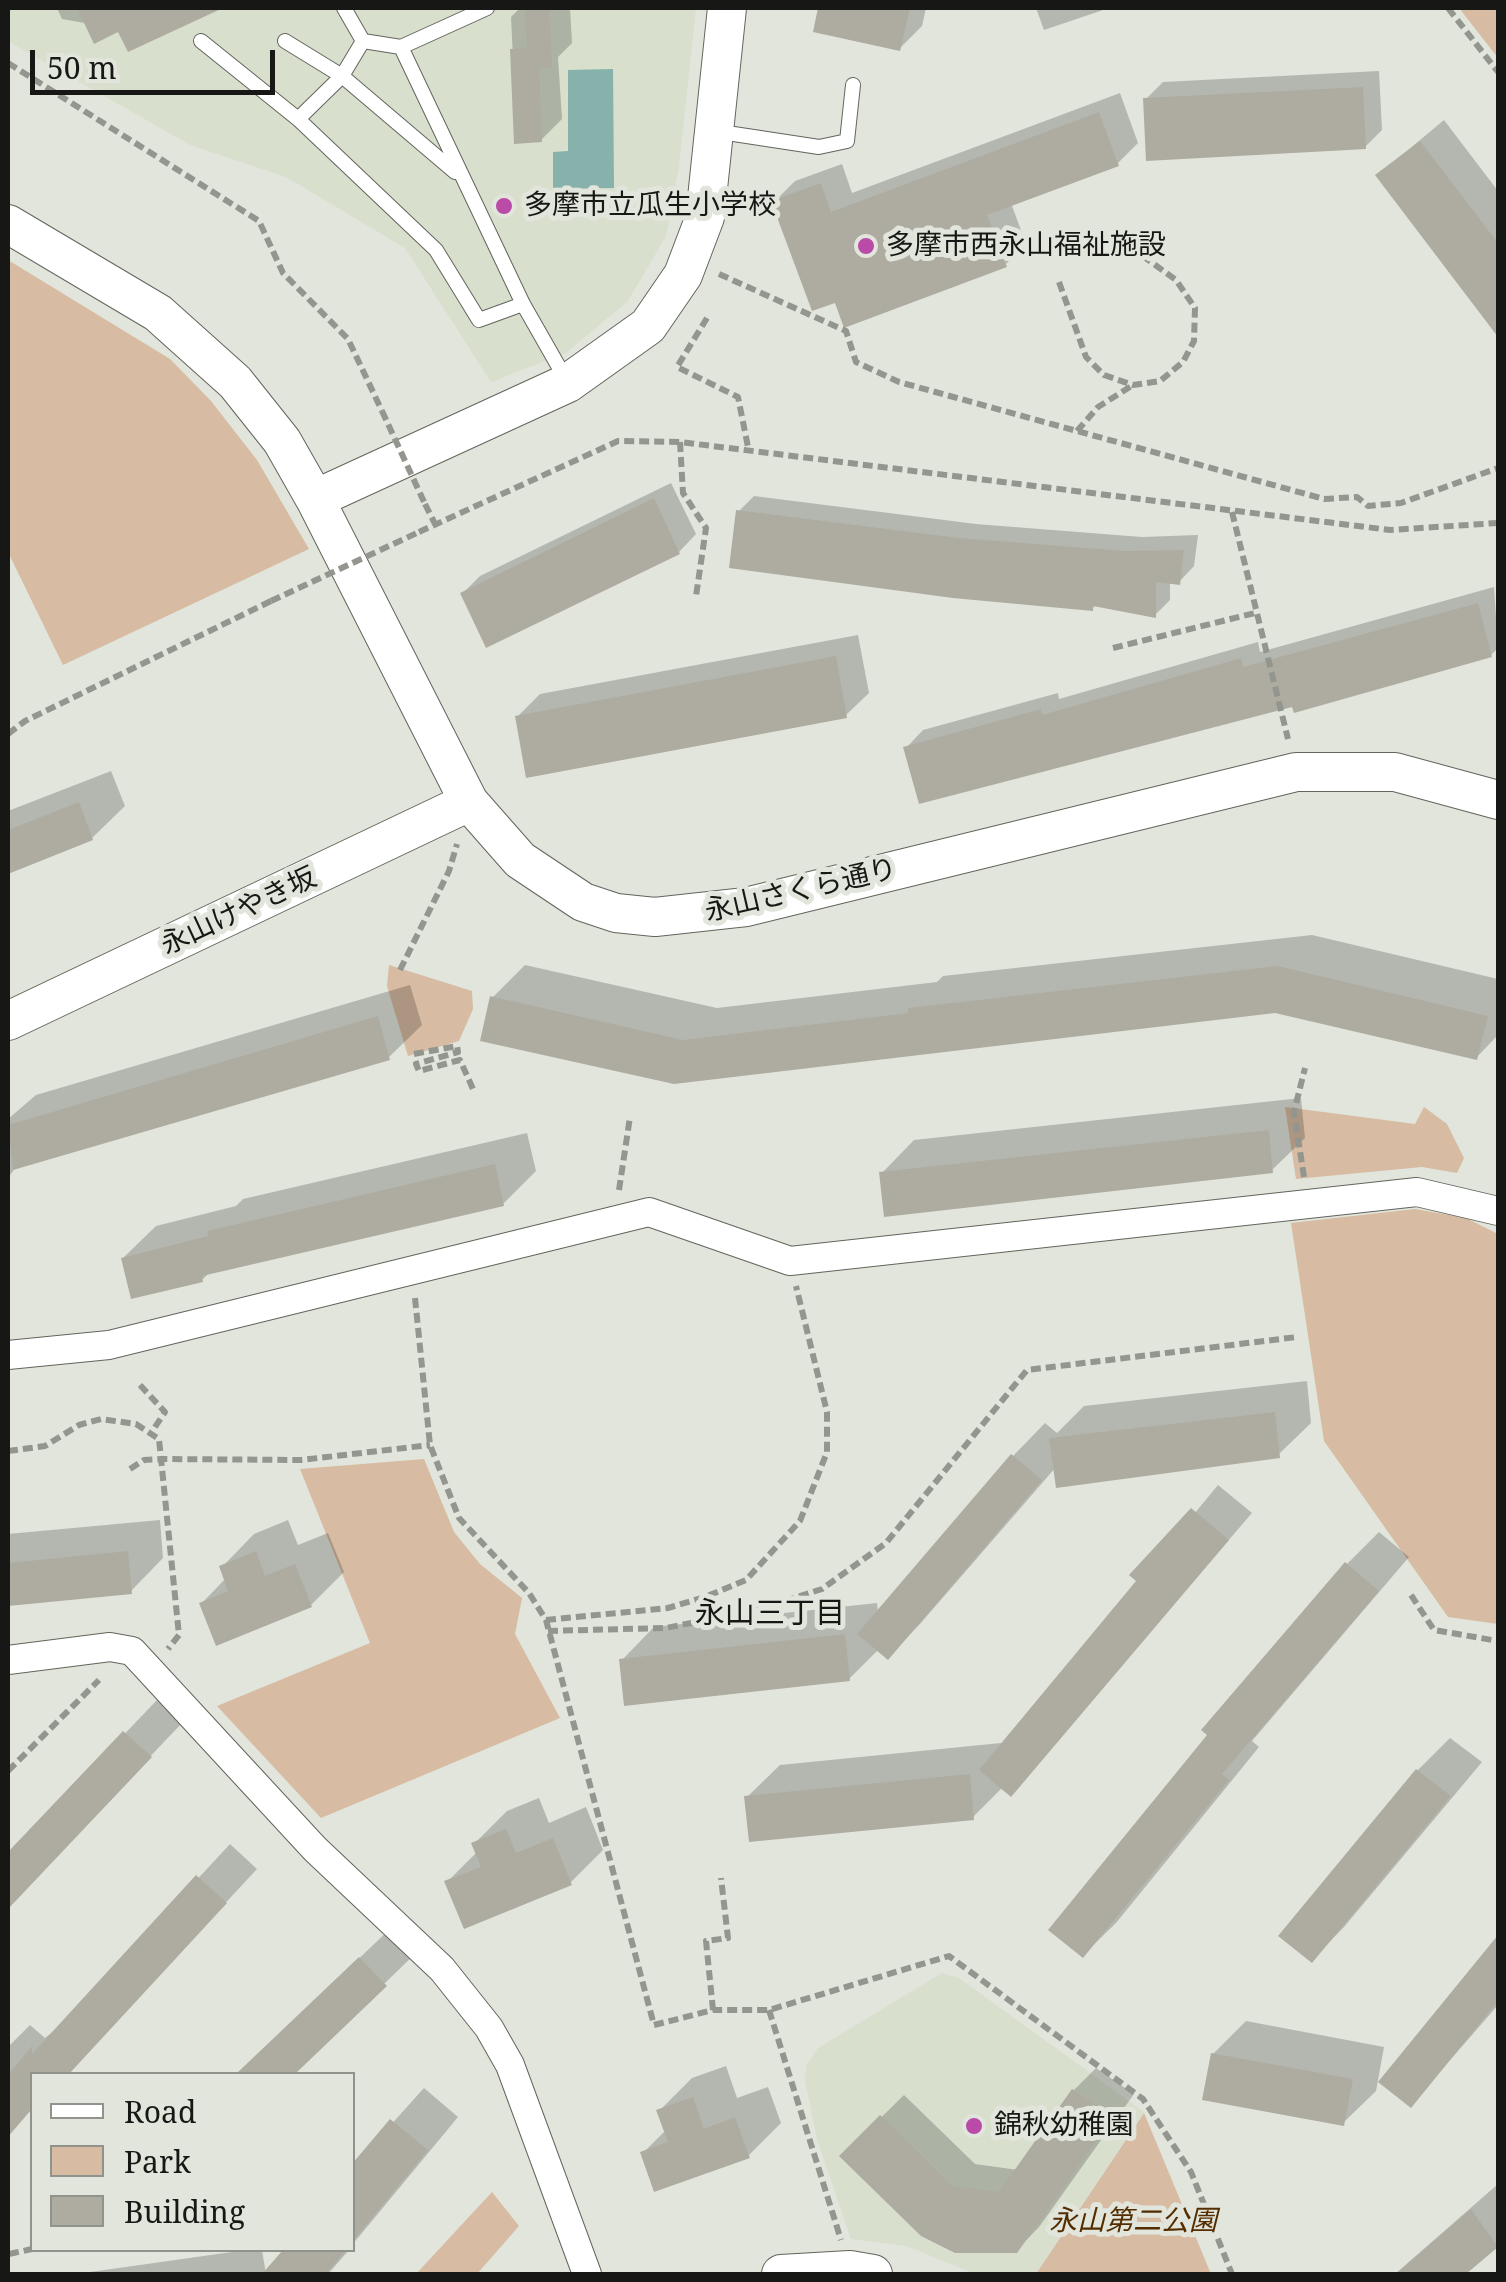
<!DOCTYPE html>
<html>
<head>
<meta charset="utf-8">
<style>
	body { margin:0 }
	#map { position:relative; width:1506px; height:2282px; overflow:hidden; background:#e1e5db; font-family:"Noto Serif",serif }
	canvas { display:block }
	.frame { position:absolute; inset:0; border:10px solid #171815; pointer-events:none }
	.legend { position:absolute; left:30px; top:2072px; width:325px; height:180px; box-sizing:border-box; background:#e1e5db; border:2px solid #90938c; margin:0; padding:12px 18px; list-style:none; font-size:30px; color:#171815 }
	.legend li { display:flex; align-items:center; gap:20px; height:50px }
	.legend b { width:50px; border:2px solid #90938c }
	.scale { position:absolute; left:30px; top:50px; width:245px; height:45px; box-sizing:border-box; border:5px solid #171815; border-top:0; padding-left:12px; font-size:30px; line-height:35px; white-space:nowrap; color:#171815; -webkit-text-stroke:8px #e1e5db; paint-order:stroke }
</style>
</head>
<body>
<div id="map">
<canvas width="1506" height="2282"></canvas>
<div class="frame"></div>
<ul class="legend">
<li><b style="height:12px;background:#fff"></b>Road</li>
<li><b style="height:28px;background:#d7bba2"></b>Park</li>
<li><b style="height:28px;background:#aeaba1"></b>Building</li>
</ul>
<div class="scale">50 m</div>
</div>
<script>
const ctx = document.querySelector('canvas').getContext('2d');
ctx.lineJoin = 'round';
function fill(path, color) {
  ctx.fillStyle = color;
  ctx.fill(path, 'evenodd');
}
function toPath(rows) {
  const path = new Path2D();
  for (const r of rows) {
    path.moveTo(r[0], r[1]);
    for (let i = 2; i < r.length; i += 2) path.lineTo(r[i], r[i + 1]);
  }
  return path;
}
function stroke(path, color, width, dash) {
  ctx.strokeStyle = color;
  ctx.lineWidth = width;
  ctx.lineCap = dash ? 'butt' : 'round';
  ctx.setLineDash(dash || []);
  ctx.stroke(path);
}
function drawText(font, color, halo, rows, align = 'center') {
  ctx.font = font + ' "Noto Serif","Noto Sans JP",serif';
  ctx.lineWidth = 10;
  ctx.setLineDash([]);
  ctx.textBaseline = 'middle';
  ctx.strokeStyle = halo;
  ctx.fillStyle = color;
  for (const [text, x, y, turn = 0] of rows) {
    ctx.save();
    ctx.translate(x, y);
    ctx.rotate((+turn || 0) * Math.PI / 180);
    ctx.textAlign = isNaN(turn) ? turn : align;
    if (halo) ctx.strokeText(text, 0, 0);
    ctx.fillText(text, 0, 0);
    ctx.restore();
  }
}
const built = toPath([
	[8,8,696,8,679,166,666,236,628,301,566,353,491,382,405,248,286,177,190,145,8,41],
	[942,1973,959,1978,1144,2112,1036,2274,975,2274,907,2246,851,2239,817,2139,805,2081,806,2066,818,2048]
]);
const green = toPath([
	[1459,8,1498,8,1498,58],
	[8,260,170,359,211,401,257,460,309,549,63,665,8,552],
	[389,965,472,991,473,1009,459,1041,408,1056,387,986],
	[1285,1107,1415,1124,1424,1107,1447,1124,1464,1158,1457,1173,1422,1167,1296,1179],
	[1415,1209,1466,1218,1498,1234,1498,1624,1448,1617,1324,1441,1291,1223],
	[424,1459,454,1532,480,1564,522,1598,515,1634,560,1718,321,1818,217,1706,370,1643,300,1469],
	[1144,2113,1211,2274,1036,2274],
	[492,2192,519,2226,477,2274,416,2274]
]);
const water = toPath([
	[613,69,614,188,553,189,553,152,568,151,568,70]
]);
const shadow = toPath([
	[57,8,217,8,129,49,119,29,62,19],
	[520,8,570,8,572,43,558,57,562,119,541,140,517,141,511,17],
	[821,8,926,8,922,26,899,49,816,30],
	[1036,8,1109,8,1044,30],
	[1379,71,1382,130,1365,147,1146,99,1163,82],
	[1120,93,1138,143,1118,163,1011,203,1026,244,1005,265,774,202,795,181,842,164,852,193],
	[1444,120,1498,191,1498,333,1378,175],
	[671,483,696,534,679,552,463,593,480,576],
	[754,496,976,524,1142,537,1198,535,1194,566,1179,582,1170,581,1170,600,1155,615,1097,604,1092,609,739,511],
	[1494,587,1498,648,1491,655,1294,704,906,748,923,730,1058,693,1059,699,1258,642,1260,652],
	[858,635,869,693,846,715,517,717,540,694],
	[111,771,125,806,92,838,8,871,8,811],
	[1312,935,1498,979,1498,1035,1476,1058,1275,1010,674,1082,492,998,525,965,717,1008,937,982,943,976],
	[410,985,422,1025,389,1057,16,1167,8,1178,8,1119,36,1095],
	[1301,1098,1305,1138,1272,1170,882,1173,914,1140],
	[527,1133,536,1171,503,1204,211,1271,202,1280,123,1258,156,1226,236,1206,243,1199],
	[1307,1381,1311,1423,1278,1455,1056,1467,920,1624,888,1657,879,1649,849,1679,622,1660,654,1627,877,1603,878,1613,1013,1456,1045,1423,1057,1433,1084,1406],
	[1218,1485,1252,1513,1011,1793,1003,1787,973,1817,747,1797,780,1765,1001,1743,1002,1747],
	[160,1520,163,1558,131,1591,8,1604,8,1534],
	[288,1520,298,1545,328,1533,344,1572,311,1605,202,1603,226,1578,222,1567,254,1534],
	[1379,1532,1409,1557,1252,1741,1259,1747,1116,1923,1083,1955,1347,1564],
	[157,1700,182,1723,8,1906,8,1856],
	[1450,1738,1482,1762,1344,1927,1312,1960,1417,1771],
	[539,1798,549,1823,586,1807,603,1850,570,1883,447,1882,477,1852,474,1844,507,1811],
	[230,1844,257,1869,73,2067,63,2074,32,2074,32,2109,8,2137,8,2047,30,2025,45,2038,65,2022],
	[393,1926,417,1952,291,2074,238,2074],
	[1498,1939,1498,2005,1411,2105,1382,2082],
	[1246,2021,1384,2047,1376,2091,1343,2123,1213,2054],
	[726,2066,737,2098,768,2087,781,2123,749,2155,643,2153,666,2130,659,2111,692,2078],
	[1096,2068,1134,2094,1039,2227,1016,2251,842,2156,904,2095,975,2164,1018,2170,1074,2090],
	[424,2088,458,2117,352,2245,352,2168],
	[1498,2184,1498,2243,1463,2274,1395,2274],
	[246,2250,262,2250,266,2274,286,2250,349,2250,328,2274,76,2274]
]);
const building = toPath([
	[77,8,223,8,128,52,118,32,94,44],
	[525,8,549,8,552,67,539,68,542,142,514,144,510,49,527,48],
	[818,8,910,8,900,51,813,32],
	[1363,87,1366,149,1146,161,1143,98],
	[1099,112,1119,166,987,215,1007,267,844,328,835,303,812,311,771,201,821,183,831,212],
	[1420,141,1498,243,1498,337,1375,175],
	[654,498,680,554,486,648,460,593],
	[736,510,959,538,1125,551,1184,550,1180,585,1156,582,1156,618,1093,606,1093,611,953,598,729,568],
	[1478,603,1492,657,1294,713,1292,707,919,804,903,747,1041,709,1042,715,1241,658,1243,667],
	[836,656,847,718,526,778,515,716],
	[79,802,93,840,8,874,8,830],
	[1278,966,1488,1016,1477,1060,1275,1013,674,1084,480,1041,490,996,683,1040,908,1013,908,1008],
	[378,1016,390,1060,13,1170,8,1125],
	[1269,1130,1273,1173,884,1217,879,1172],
	[495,1164,504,1206,202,1276,203,1282,131,1299,121,1258,208,1236,207,1231],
	[1275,1412,1280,1458,1056,1488,1049,1438],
	[1011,1454,1042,1480,888,1660,857,1634],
	[1191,1508,1229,1540,1011,1797,979,1770,1136,1581,1129,1575],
	[128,1551,132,1594,8,1606,8,1563],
	[256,1551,265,1576,295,1564,312,1607,216,1646,199,1603,228,1591,219,1566],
	[1345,1562,1379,1591,1222,1774,1229,1780,1083,1958,1048,1930,1207,1735,1201,1730],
	[845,1634,850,1681,624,1706,619,1659],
	[123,1731,152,1757,8,1909,8,1852],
	[1416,1769,1451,1796,1312,1963,1278,1936],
	[970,1774,974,1820,749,1842,744,1796],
	[506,1829,516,1853,553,1838,572,1885,464,1929,444,1881,481,1867,471,1843],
	[196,1875,227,1903,69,2074,32,2074,32,2108,8,2136,8,2075,32,2046,32,2054],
	[1498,1935,1498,2001,1411,2108,1378,2082],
	[359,1957,387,1986,295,2074,236,2074],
	[1211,2053,1353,2079,1344,2126,1202,2100],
	[1072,2089,1113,2117,1017,2253,955,2253,921,2236,839,2156,880,2115,952,2186,999,2192],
	[693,2097,704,2129,735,2117,750,2158,654,2192,640,2152,668,2142,656,2110],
	[390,2119,428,2150,352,2242,352,2164],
	[1471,2209,1498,2247,1466,2274,1396,2274],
	[283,2250,346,2250,326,2274,262,2274]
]);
const path = toPath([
	[1448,8,1498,72],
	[8,63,259,221,283,273,348,339,382,411],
	[719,274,846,331,856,362,899,382,1324,499,1357,497,1368,506,1401,503,1498,468],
	[1059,282,1086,357,1104,375,1133,385,1160,381,1183,362,1194,341,1195,308,1176,280,1140,254],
	[707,318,677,367,738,397,749,452],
	[1077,431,1098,407,1133,385],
	[680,442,683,493,706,528,696,596],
	[425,504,435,524],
	[1232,512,1288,739],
	[419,532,618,441,680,442,1390,530,1498,523],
	[1113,648,1255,613],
	[8,734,25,721,271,601],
	[400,970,449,871,457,844],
	[414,1054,457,1046,458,1052,416,1064,419,1071,460,1060,473,1089],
	[1304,1177,1294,1112,1305,1068],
	[619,1190,630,1117],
	[415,1298,430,1445,459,1518,529,1593,546,1620,654,2025,713,2010,769,2010,949,1956,1143,2099,1191,2172,1232,2274],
	[140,1385,165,1412,151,1433],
	[8,1451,45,1446,79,1425,101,1419,136,1424,159,1439,179,1635,168,1649],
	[130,1469,144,1460,162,1459,301,1460,430,1445],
	[1411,1595,1434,1630,1498,1641],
	[546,1620,668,1608,705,1597,746,1580,800,1521,827,1452,827,1412,796,1286],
	[548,1631,666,1628,756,1610,822,1589,886,1543,1027,1370,1297,1337],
	[8,1771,99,1680],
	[713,2010,706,1941,728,1938,721,1878],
	[769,2010,841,2240],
	[9,2254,32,2249]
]);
const lane = toPath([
	[344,8,363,41,401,47],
	[487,8,401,47,523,304,568,383],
	[201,41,298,119,342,76,363,41],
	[285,41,342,76,455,172],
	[298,119,436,250,479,320,523,304],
	[714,131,819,147,847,141,853,85]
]);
const street = toPath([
	[8,1355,109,1345,649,1212,790,1261,1417,1192,1498,1211],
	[8,1660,110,1647,132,1651,315,1849,442,1969,489,2028,510,2065,587,2274]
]);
const secondary = toPath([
	[8,224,158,313,235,382,282,441,315,499,469,802,520,860,583,902,616,913,655,917,746,907,1296,772,1395,772,1498,800],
	[315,499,568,383,648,326,683,275,705,217,727,8],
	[8,1021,469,802],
	[781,2274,850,2270,873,2274]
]);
const pathBridge = toPath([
	[382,411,425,504],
	[271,601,419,532]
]);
const markers = [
	[504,206,10,"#ba4ba9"],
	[866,246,10,"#ba4ba9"],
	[974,2126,10,"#ba4ba9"]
];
const poiNames = [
	["多摩市立瓜生小学校",524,206],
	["多摩市西永山福祉施設",886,246],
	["錦秋幼稚園",994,2126]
];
const streetNames = [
	["永山さくら通り",801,891,-13],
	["永山けやき坂",239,912,-25]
];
const parkNames = [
	["永山第二公園",1133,2222]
];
const neighbourhoodNames = [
	["永山三丁目",770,1614]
];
fill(built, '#d8dfcd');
fill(green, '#d7bba2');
fill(water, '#86b2ab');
fill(shadow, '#0003');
fill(building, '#aeaba1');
stroke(lane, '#62655c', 16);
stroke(street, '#62655c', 30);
stroke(secondary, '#62655c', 40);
stroke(path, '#93968e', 6, [10, 5]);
stroke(lane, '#fff', 14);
stroke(street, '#fff', 28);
stroke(secondary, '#fff', 38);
stroke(pathBridge, '#93968e', 6, [10, 5]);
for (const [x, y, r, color] of markers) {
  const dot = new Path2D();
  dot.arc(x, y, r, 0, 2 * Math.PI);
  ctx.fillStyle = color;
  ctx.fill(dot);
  stroke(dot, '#e1e5db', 4);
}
drawText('28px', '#171815', '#e1e5db', poiNames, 'left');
drawText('28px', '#171815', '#e1e5db', streetNames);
drawText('italic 28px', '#532d00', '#e1e5db', parkNames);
drawText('30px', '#171815', '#e1e5db', neighbourhoodNames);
</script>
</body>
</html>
